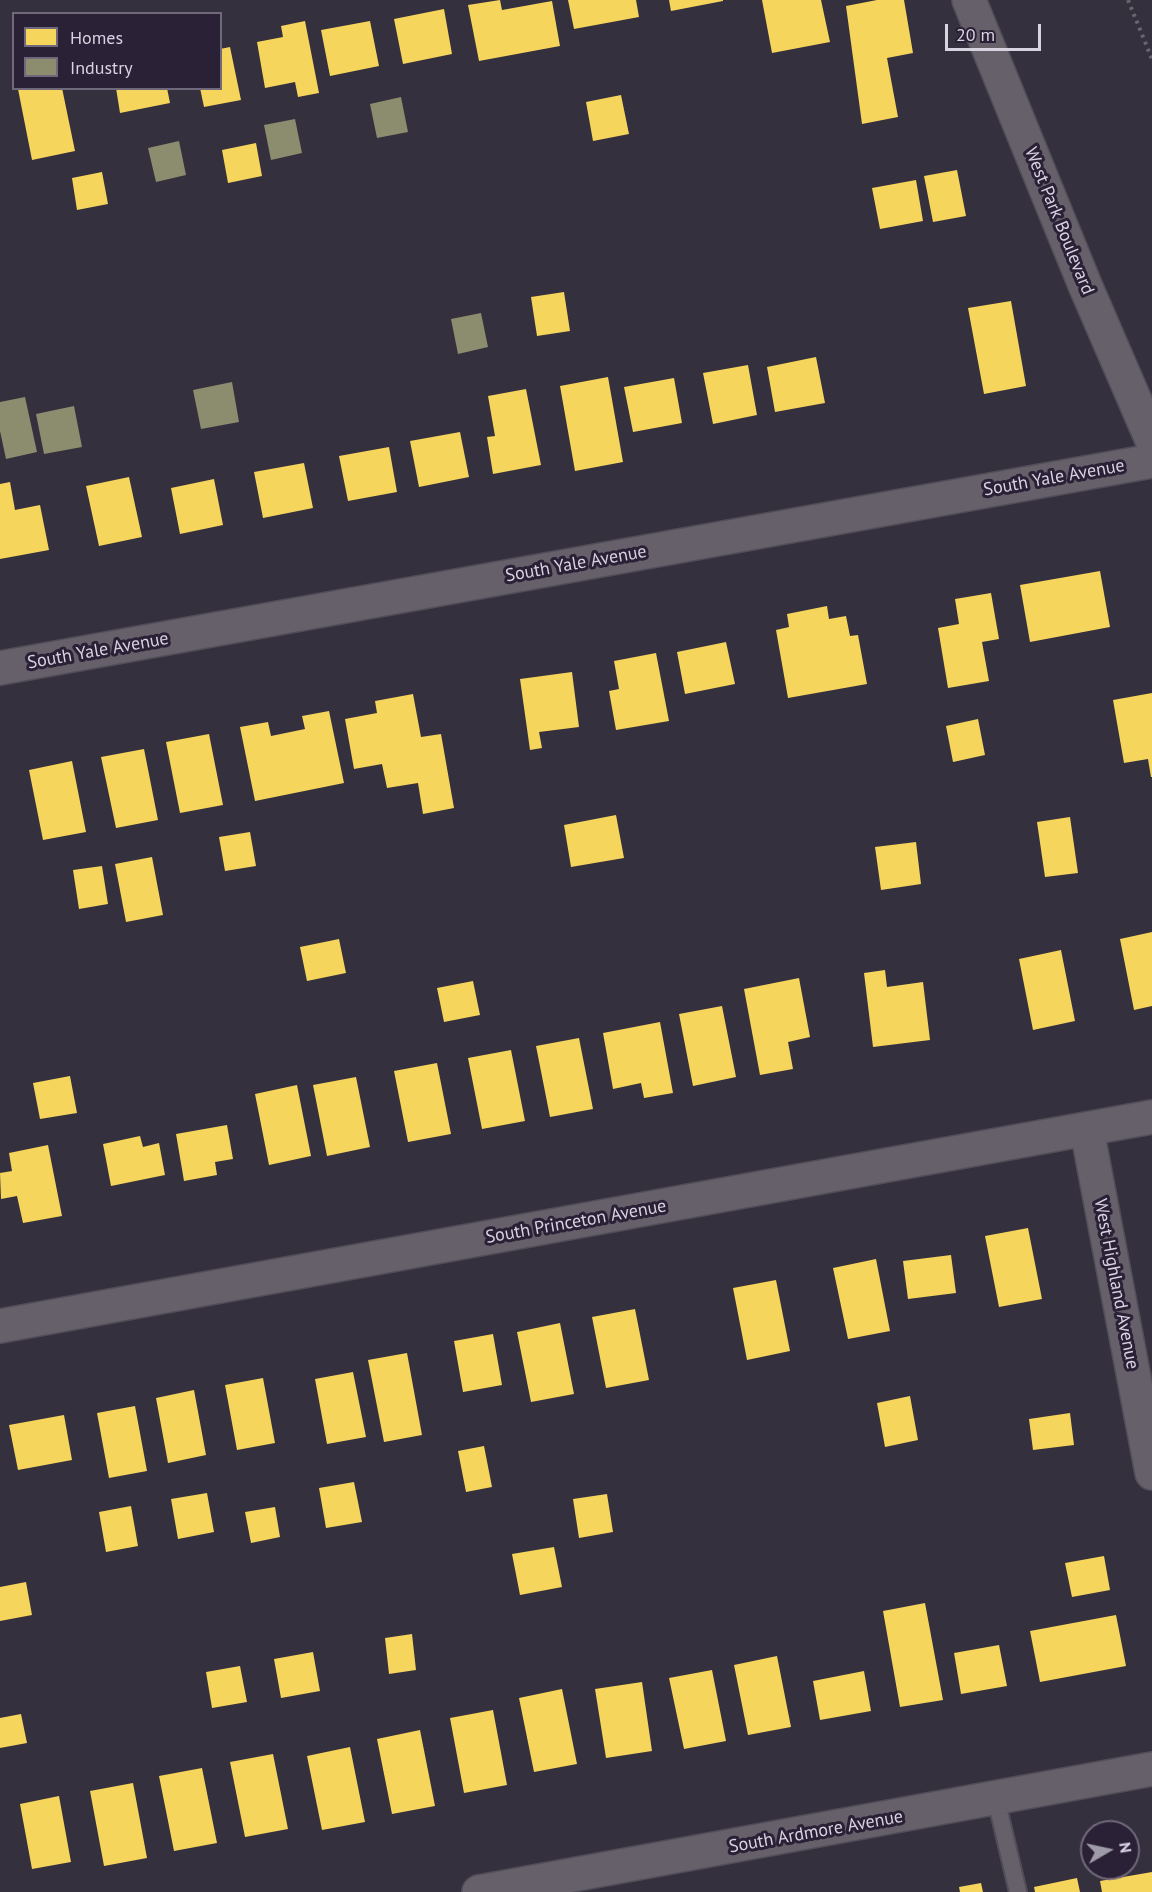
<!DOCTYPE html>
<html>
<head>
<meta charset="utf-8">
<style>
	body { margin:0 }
	#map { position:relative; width:1152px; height:1892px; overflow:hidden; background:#35303d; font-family:"PT Sans",sans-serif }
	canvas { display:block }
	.legend { position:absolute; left:12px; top:12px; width:210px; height:78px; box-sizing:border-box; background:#2a2137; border:2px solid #70687b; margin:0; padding:8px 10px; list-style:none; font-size:18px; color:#d8d3e1 }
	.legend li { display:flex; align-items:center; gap:12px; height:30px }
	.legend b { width:30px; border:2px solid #70687b }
	.north { position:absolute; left:1080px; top:1820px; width:60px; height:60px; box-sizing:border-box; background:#2a2137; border:2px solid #70687b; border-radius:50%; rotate:81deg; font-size:16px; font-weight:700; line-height:24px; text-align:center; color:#d8d3e1 }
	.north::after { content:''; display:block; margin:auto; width:21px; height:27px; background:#9f9aa8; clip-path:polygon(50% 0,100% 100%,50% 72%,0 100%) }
	.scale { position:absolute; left:945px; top:24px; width:96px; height:27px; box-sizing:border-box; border:3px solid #d8d3e1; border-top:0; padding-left:8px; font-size:18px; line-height:21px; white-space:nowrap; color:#d8d3e1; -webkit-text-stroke:4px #2a2137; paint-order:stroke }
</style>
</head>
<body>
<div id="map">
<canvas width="1152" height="1892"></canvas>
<ul class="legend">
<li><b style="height:16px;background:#f6d55c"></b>Homes</li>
<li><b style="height:16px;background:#8c8c6e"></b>Industry</li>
</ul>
<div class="north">N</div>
<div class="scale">20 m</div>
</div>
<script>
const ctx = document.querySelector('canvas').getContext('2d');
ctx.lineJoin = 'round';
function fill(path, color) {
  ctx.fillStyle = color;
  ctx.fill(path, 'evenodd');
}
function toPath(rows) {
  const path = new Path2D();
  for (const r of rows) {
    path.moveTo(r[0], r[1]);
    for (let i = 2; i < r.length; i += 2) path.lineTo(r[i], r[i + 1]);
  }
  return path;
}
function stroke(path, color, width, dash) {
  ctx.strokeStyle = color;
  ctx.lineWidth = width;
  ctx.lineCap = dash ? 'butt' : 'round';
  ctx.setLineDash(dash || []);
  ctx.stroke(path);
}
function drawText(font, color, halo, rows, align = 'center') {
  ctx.font = font + ' "PT Sans",sans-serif';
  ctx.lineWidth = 6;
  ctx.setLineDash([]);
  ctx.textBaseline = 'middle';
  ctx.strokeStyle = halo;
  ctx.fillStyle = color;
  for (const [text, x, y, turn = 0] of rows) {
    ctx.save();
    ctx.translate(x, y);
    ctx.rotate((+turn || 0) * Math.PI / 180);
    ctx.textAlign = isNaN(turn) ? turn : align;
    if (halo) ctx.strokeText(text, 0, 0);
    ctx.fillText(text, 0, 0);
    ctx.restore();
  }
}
const homes = toPath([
	[500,0,502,10,552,1,560,46,479,61,468,5],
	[568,0,636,0,639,17,574,29],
	[669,0,723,0,723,1,671,11],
	[762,0,821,0,830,42,772,53],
	[877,0,904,0,913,53,887,58,898,117,862,124,846,6],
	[444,9,452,54,403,64,394,19],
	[305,21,319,93,298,97,295,82,265,88,257,42,283,37,281,26],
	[370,21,379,66,330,76,321,30],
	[230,47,241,100,204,107,200,88,220,88,220,49],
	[62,88,75,151,32,160,18,89],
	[116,88,167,88,170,103,120,113],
	[621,95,629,134,593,141,586,102],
	[256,143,262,176,228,183,222,150],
	[957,170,966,216,933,222,924,176],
	[102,172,108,204,77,210,72,178],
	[916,180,923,221,880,229,872,188],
	[564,292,570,331,537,336,531,297],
	[1011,301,1026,386,984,394,968,308],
	[816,357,825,403,775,412,767,367],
	[748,365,757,415,713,424,703,373],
	[608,377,623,462,575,471,560,386],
	[674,378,682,423,633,432,624,387],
	[526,389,541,465,493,474,487,437,495,436,488,396],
	[460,432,469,477,419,487,410,441],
	[389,447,397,492,348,501,339,456],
	[304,463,313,508,263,518,254,472],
	[129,477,142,537,99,546,86,486],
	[214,479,223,525,180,534,171,488],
	[10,482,15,510,40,505,49,550,0,559,0,484],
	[1100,571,1110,627,1030,642,1020,585],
	[991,593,999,639,982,642,989,681,948,688,938,628,959,624,955,599],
	[827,606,829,619,846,616,850,636,858,635,867,684,788,698,776,630,789,627,787,614],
	[726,642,735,684,685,694,677,652],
	[656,653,669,721,616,730,609,691,619,689,614,661],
	[572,672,579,727,539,732,542,748,530,750,520,679],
	[1152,693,1152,777,1151,777,1148,759,1124,763,1113,700],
	[413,694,421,737,441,734,454,808,423,814,418,783,387,788,382,764,354,769,345,719,377,713,375,701],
	[329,711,344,783,255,801,240,727,268,722,271,736,305,729,302,716],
	[978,719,985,755,953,762,946,726],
	[209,734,223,805,180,813,166,742],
	[144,749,158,820,116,828,101,757],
	[72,761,86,832,43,840,29,770],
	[616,815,624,858,571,867,564,825],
	[1070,817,1078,873,1045,877,1037,822],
	[250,832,256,866,225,871,219,837],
	[916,842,921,884,881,890,875,847],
	[152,857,163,915,126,922,115,864],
	[102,866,108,904,79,909,73,870],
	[1152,932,1152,1006,1134,1010,1120,939],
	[339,939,346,973,307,981,300,947],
	[1061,950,1075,1021,1033,1030,1019,959],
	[885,970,887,987,923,982,930,1040,873,1047,864,973],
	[799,978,810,1037,788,1042,793,1069,760,1075,744,989],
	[473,981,480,1015,444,1022,437,988],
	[722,1006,736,1077,693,1086,679,1014],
	[660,1022,673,1093,644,1098,641,1083,613,1089,603,1033],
	[579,1038,593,1109,550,1117,536,1046],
	[511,1050,525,1121,482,1129,468,1058],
	[437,1063,451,1134,408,1142,394,1071],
	[70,1076,77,1113,40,1119,33,1083],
	[356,1077,370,1147,327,1156,313,1085],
	[297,1085,311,1156,269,1165,255,1094],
	[227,1125,233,1159,215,1162,217,1175,184,1181,176,1134],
	[140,1136,143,1147,159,1143,165,1175,111,1186,103,1144],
	[48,1145,62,1216,23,1223,17,1196,1,1199,0,1173,12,1171,9,1153],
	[1028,1228,1042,1299,999,1307,985,1236],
	[951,1255,956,1293,908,1299,903,1261],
	[876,1259,890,1331,848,1339,833,1268],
	[776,1280,790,1351,747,1360,733,1288],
	[635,1309,649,1380,606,1388,592,1317],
	[560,1323,574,1394,531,1402,517,1332],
	[493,1334,502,1385,463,1392,454,1341],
	[407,1353,422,1435,384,1442,368,1360],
	[353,1372,366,1437,327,1444,315,1379],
	[263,1378,275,1443,237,1450,225,1385],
	[194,1390,206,1455,168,1463,156,1398],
	[910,1396,918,1440,885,1447,877,1403],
	[135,1406,147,1471,109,1478,97,1413],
	[1070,1413,1074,1445,1033,1450,1029,1419],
	[64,1415,72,1460,18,1470,9,1425],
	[484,1446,492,1487,466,1492,458,1451],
	[354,1482,362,1522,326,1528,319,1488],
	[207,1493,214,1532,178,1539,171,1499],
	[607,1494,613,1532,579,1538,573,1499],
	[131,1506,138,1546,106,1552,99,1512],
	[275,1507,280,1537,251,1543,245,1512],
	[554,1547,562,1587,520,1595,512,1554],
	[1104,1556,1110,1590,1072,1597,1065,1563],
	[26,1582,32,1615,0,1621,0,1587],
	[925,1603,943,1700,900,1707,883,1611],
	[1116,1615,1126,1666,1040,1682,1030,1631],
	[412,1634,416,1670,389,1674,385,1638],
	[999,1645,1007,1686,961,1694,954,1653],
	[313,1652,320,1691,281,1698,274,1659],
	[777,1656,791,1727,748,1735,734,1665],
	[240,1666,247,1702,212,1708,206,1672],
	[712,1670,726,1741,684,1749,669,1678],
	[864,1671,871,1711,820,1720,813,1681],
	[642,1682,652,1751,606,1758,595,1689],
	[562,1689,577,1764,534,1772,519,1698],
	[493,1710,507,1785,464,1793,450,1718],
	[21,1714,27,1743,0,1748,0,1718],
	[420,1730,435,1806,392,1814,377,1739],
	[350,1747,365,1822,322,1830,307,1756],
	[273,1754,288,1829,245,1837,230,1762],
	[202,1768,217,1843,174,1851,159,1776],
	[133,1783,147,1858,104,1866,90,1791],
	[59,1796,71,1862,32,1869,20,1804],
	[1152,1872,1152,1892,1102,1892,1100,1881],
	[1077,1878,1080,1892,1035,1892,1034,1887],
	[981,1883,983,1892,960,1892,959,1887]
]);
const industry = toPath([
	[401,97,408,132,377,138,370,104],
	[295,119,302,153,271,160,264,125],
	[179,141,186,175,156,182,148,148],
	[481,313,488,347,458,354,451,319],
	[232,382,239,422,201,429,193,390],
	[25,397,37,452,6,459,0,431,0,402],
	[74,406,82,447,44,454,36,414]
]);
const path = toPath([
	[1128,0,1152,59]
]);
const lane = toPath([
	[996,1799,1018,1892]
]);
const street = toPath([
	[969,0,1085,285,1152,440],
	[0,668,1152,461],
	[1087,1130,1152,1473],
	[0,1326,1152,1117],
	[479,1892,1152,1769]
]);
const streetNames = [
	["West Park Boulevard",1059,221,68],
	["South Yale Avenue",1054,478,-10],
	["South Yale Avenue",576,564,-10],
	["South Yale Avenue",98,651,-10],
	["South Princeton Avenue",576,1222,-10],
	["West Highland Avenue",1116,1284,79],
	["South Ardmore Avenue",816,1832,-10]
];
fill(homes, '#f6d55c');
fill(industry, '#8c8c6e');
stroke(lane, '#524e59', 20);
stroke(street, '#524e59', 36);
stroke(path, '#68656d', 4, [3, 4.5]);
stroke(lane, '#65606a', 16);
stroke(street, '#65606a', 33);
drawText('18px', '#d8d3e1', '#2a2137', streetNames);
</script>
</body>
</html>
